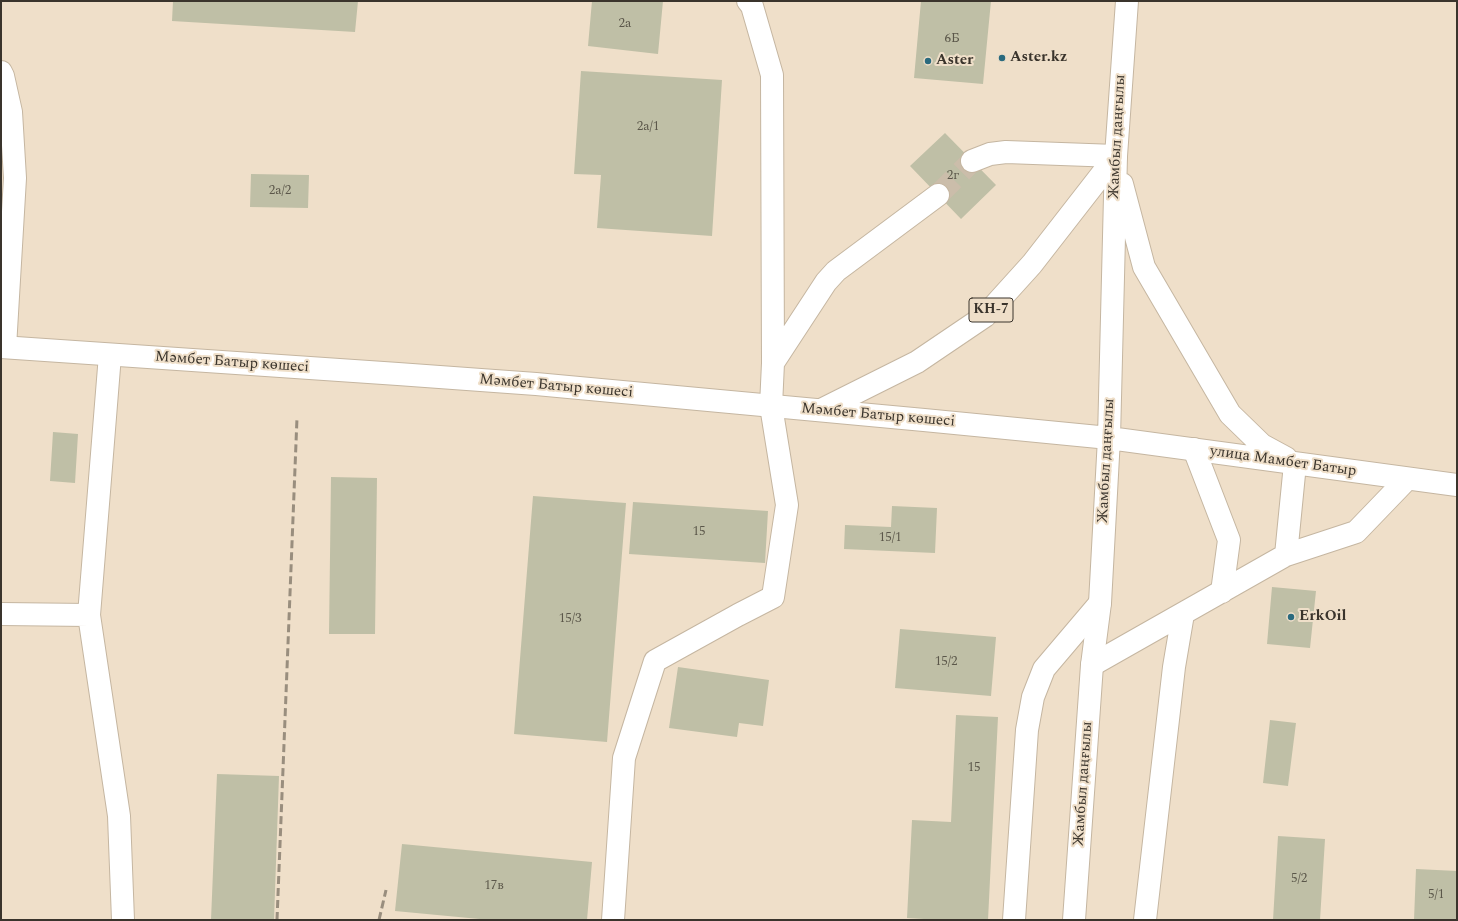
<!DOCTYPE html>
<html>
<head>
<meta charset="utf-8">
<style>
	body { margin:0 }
	#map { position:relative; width:1458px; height:921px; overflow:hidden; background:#efdfc9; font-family:Spectral,serif }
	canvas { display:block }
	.frame { position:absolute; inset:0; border:2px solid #3a342c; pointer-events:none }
</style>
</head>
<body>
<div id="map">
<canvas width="1458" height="921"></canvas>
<div class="frame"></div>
</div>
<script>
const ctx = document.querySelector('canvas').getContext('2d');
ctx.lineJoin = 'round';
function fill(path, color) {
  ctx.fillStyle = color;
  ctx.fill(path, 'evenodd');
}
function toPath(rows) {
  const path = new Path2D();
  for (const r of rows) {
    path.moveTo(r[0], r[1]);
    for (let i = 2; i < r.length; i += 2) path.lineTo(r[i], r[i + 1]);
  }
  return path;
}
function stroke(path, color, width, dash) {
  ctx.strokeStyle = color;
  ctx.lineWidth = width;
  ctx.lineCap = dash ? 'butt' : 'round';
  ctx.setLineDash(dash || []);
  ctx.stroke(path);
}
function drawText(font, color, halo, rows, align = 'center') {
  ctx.font = font + ' Spectral,serif';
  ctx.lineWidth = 4;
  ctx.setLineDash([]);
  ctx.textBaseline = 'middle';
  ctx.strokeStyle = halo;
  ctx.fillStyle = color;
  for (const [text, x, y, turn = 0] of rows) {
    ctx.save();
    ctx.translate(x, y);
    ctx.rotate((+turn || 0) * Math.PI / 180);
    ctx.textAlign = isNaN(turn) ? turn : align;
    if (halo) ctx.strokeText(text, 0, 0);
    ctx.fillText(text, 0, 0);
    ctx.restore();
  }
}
const building = toPath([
	[173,1,358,1,355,32,172,21],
	[592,1,663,1,658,54,588,46],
	[921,1,991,1,983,84,914,78],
	[581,71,722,80,712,236,597,228,601,175,574,174],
	[945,133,996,185,961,219,910,166],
	[251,174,309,175,308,208,250,207],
	[53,432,78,434,75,483,50,481],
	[331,477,377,478,375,634,329,634],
	[533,496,626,503,607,742,514,734],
	[633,502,768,511,765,563,629,554],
	[892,506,937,508,935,553,844,549,845,525,891,527],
	[1272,587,1316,591,1310,648,1267,644],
	[900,629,996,637,991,696,895,688],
	[678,667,769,680,763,726,739,723,737,737,669,728],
	[956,715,998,717,988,920,941,920,907,918,912,820,951,822],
	[1270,720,1296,723,1288,786,1263,783],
	[217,774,279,776,274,920,211,920],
	[1278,836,1325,839,1320,920,1273,920],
	[402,844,592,862,587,920,490,920,395,911],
	[1416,869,1457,871,1457,920,1414,920]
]);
const minorTunnel = toPath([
	[938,195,972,161]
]);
const minor = toPath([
	[1,72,3,76,11,112,15,178,5,347],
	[972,161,990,154,1006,152,1116,156],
	[773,363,826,282,836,271,938,195],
	[1194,449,1229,540,1222,592],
	[1286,555,1295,464],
	[1,614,89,615,110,355],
	[89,615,119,816,123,920],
	[1092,665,1286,555,1356,532,1407,479],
	[613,920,624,758,655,661,738,615,773,597,787,505,771,406,773,363,772,75,752,6,748,1],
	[1014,920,1027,730,1033,697,1044,669,1100,603],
	[1145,920,1174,667,1183,614]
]);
const major = toPath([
	[1122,184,1144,267,1230,414,1262,445,1286,458],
	[1,347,398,374,536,384,924,420,1109,438,1457,485],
	[821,410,917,362,985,316,1032,264,1116,156],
	[1074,920,1092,665,1100,603,1109,438,1116,156,1127,1]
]);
const rail = toPath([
	[277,920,297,418],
	[379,920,386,890]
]);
const markers = [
	[1002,58,4,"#2a6a7e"],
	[928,61,4,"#2a6a7e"],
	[1291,617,4,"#2a6a7e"]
];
const numberNames = [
	["2а",625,24],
	["6Б",952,39],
	["2а/1",648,127],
	["2г",953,176],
	["2а/2",280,191],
	["15",699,532],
	["15/1",890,538],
	["15/3",570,619],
	["15/2",946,662],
	["15",974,768],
	["5/2",1299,879],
	["17в",494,886],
	["5/1",1436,895]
];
const shields = [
	[991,310,44]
];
const shieldNames = [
	["КН-7",991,310]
];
const poiNames = [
	["Aster.kz",1010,58],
	["Aster",936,61],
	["ErkOil",1299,617]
];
const streetNames = [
	["Жамбыл даңғылы",1118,137,-87],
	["Мәмбет Батыр көшесі",232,363,4],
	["Мәмбет Батыр көшесі",556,387,5],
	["Мәмбет Батыр көшесі",878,416,5],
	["Жамбыл даңғылы",1107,461,-87],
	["улица Мамбет Батыр",1283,462,8],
	["Жамбыл даңғылы",1084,784,-86]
];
fill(building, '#bfbfa6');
stroke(minorTunnel, '#cbbdaa', 22, [22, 11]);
stroke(minor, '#c5b6a1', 24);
stroke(major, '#c5b6a1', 24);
stroke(minor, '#fff', 22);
stroke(major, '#fff', 22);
stroke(rail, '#998e7e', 3, [8, 4]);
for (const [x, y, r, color] of markers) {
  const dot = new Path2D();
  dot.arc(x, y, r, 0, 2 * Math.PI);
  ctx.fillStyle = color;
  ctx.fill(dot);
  stroke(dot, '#efdfc9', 1.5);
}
drawText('13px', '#5b574a', null, numberNames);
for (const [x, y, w] of shields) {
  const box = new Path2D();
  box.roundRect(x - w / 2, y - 12, w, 24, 3);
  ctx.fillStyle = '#efdfc9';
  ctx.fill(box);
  stroke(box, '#3a342c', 1);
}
drawText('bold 14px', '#3a342c', null, shieldNames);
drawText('bold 15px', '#3a342c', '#efdfc9', poiNames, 'left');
drawText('15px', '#3a342c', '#efdfc9', streetNames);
</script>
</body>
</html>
